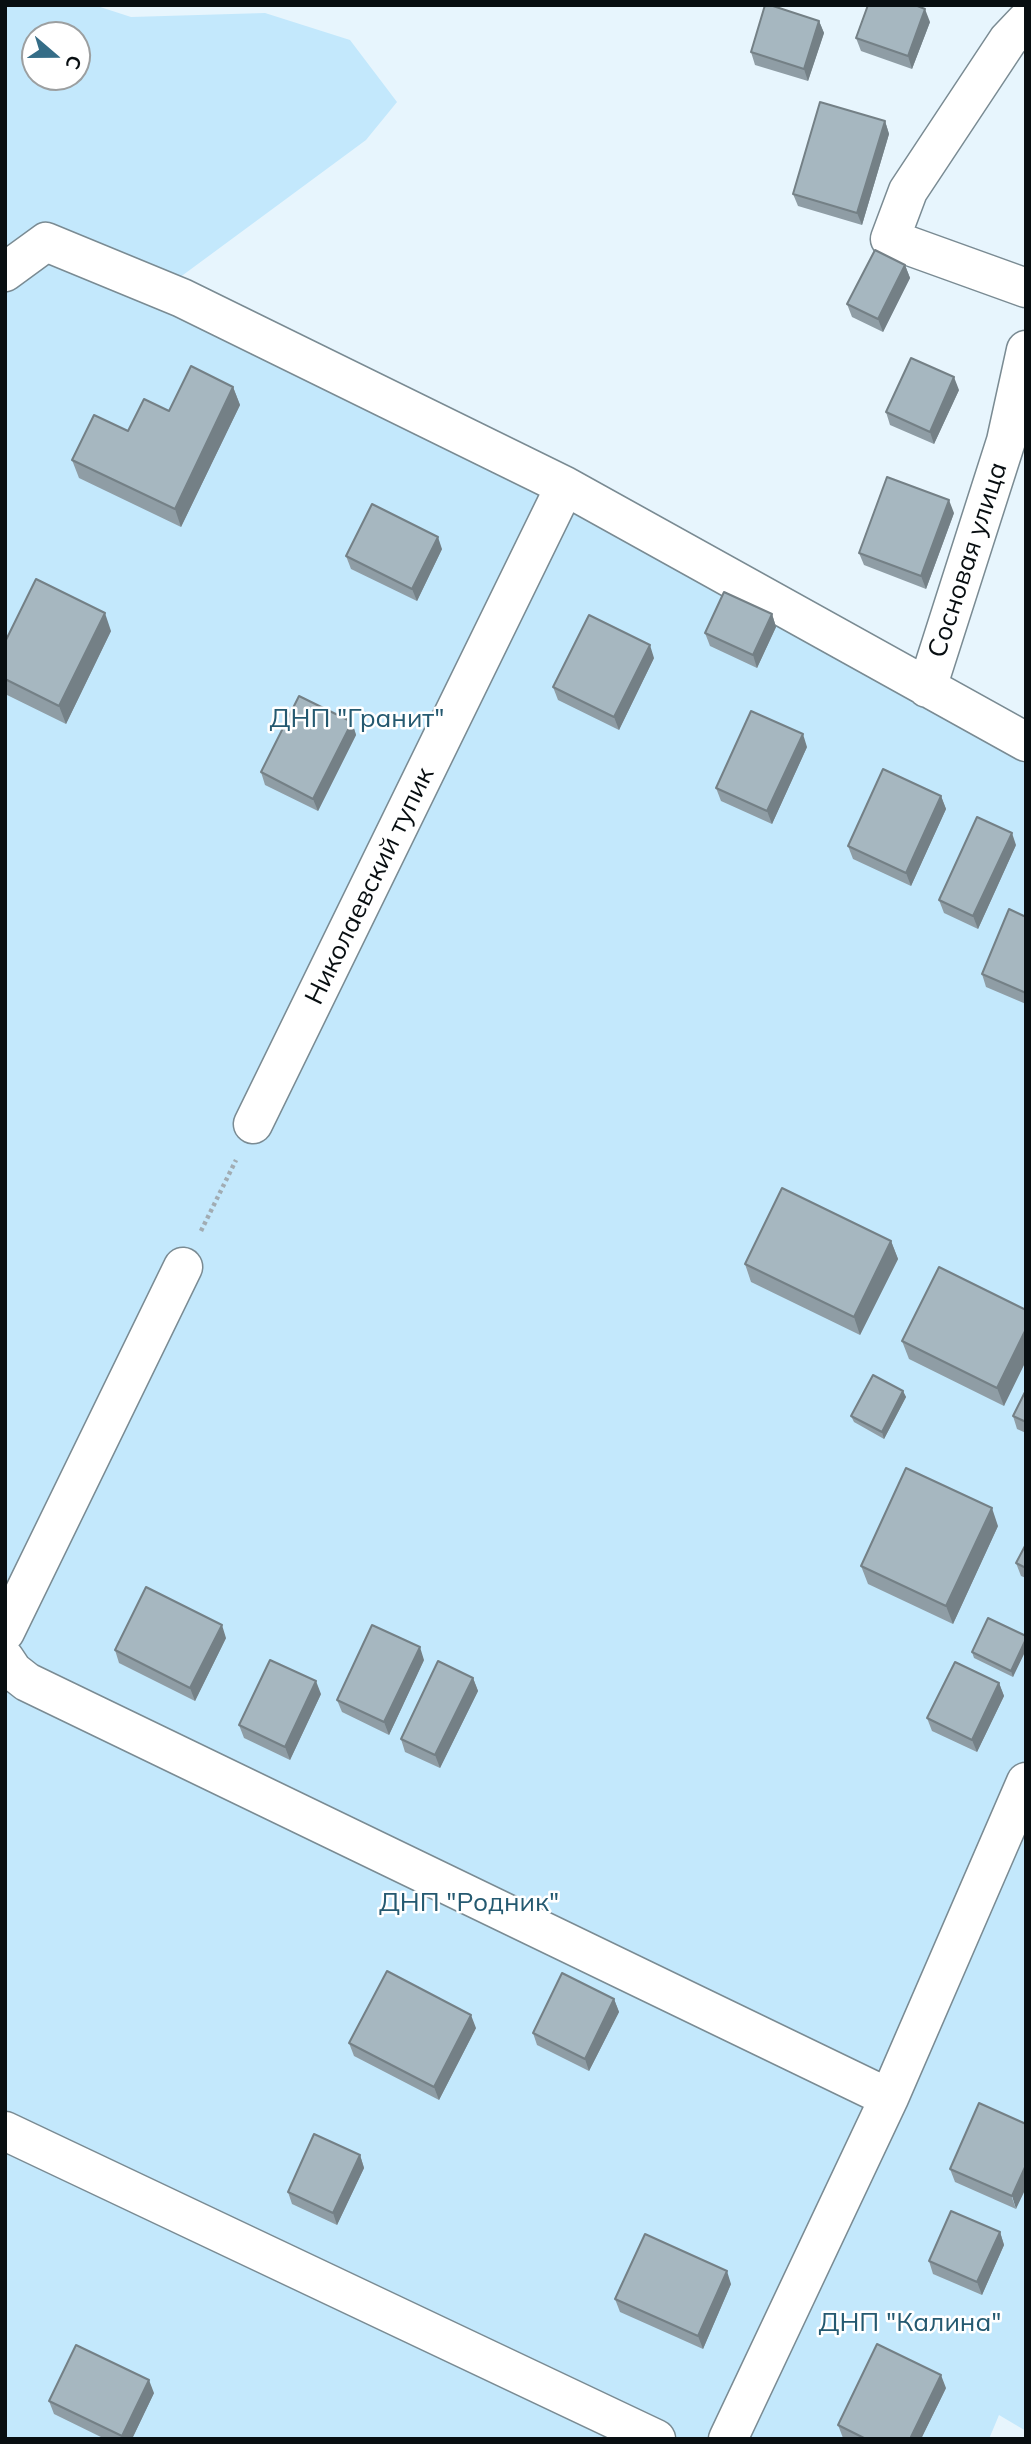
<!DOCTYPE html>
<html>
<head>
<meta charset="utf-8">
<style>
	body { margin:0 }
	#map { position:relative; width:1031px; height:2444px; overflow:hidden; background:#e7f5fd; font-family:Mulish,sans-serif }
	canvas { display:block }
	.frame { position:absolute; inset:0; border:7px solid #080e11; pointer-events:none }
	.north { position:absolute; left:21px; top:21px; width:70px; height:70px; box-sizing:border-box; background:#fff; border:2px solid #9c9fa0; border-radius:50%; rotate:110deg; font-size:19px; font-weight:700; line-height:28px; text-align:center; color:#080e11 }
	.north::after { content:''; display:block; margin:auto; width:24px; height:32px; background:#356d87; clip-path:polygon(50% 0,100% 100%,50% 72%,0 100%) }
</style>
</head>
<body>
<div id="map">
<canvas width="1031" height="2444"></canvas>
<div class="frame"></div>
<div class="north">С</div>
</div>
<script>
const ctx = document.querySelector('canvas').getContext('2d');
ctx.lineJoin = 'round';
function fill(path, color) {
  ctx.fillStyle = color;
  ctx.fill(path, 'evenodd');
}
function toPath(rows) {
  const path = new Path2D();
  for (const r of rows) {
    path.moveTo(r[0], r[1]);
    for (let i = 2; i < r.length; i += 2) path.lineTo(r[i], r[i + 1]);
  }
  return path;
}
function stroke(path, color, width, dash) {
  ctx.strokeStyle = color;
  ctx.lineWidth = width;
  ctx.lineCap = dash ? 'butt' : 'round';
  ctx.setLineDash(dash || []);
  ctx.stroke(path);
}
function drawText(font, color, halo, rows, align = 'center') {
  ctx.font = font + ' Mulish,sans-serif';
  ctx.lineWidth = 5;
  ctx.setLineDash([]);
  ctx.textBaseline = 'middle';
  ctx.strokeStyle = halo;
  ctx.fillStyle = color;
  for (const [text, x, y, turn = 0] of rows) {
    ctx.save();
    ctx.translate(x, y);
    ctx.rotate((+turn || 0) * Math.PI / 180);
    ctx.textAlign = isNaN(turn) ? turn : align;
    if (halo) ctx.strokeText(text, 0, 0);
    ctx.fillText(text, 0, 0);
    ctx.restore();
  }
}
const green = toPath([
	[5,5,94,5,131,17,265,13,350,40,397,102,366,140,164,289,1026,742,1026,2431,999,2415,989,2439,5,2439],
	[35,35,77,35,77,77,35,77]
]);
const path = toPath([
	[201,1231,236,1160]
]);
const street = toPath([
	[1026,21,1008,40,908,191,890,239,1026,288],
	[5,272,46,242,182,298,565,486,1026,742],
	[927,688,1006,441,1026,350],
	[253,1124,565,486],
	[5,1632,183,1267],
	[5,1659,13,1671,27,1682,889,2098],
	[5,2131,656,2439],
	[728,2439,889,2098,1026,1782]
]);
const wall = toPath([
	[819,21,824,33,808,81,755,65,751,52],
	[930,22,912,69,861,51,856,38],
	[885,121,889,134,862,225,798,206,793,194],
	[905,265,910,278,883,332,852,317,847,304],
	[233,387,240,405,181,527,79,478,72,460,169,411],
	[959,390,934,444,890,425,886,412],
	[954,513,926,589,864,565,859,553],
	[442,549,417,601,351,569,346,556],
	[772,614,776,627,757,668,710,646,705,633],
	[111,631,66,724,5,694,5,642],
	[654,658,619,730,558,700,553,687],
	[352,722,356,735,318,811,265,785,261,772],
	[807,747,772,824,721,801,716,788],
	[941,796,946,809,911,886,853,859,848,846],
	[1016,845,978,929,944,913,939,900],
	[1026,917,1026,1004,986,987,982,974],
	[891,1241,898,1259,860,1335,751,1282,745,1264],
	[1026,1310,1004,1406,909,1359,902,1341],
	[1026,1390,1026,1433,1017,1429,1013,1416],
	[903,1391,906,1397,884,1439,854,1422,851,1416],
	[998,1526,953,1624,868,1584,861,1566],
	[1026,1544,1026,1578,1021,1576,1016,1563],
	[1026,1636,1013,1677,974,1658,972,1652],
	[226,1638,195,1701,119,1663,115,1650],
	[424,1660,389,1735,342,1712,337,1700],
	[473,1678,478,1691,440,1768,405,1752,401,1739],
	[999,1683,1004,1696,977,1752,932,1731,927,1718],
	[321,1694,290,1760,244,1738,239,1725],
	[614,1999,619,2012,589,2071,537,2045,533,2033],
	[476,2028,439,2100,354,2056,349,2043],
	[979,2103,1016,2209,955,2182,950,2169],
	[360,2155,364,2168,337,2225,292,2204,288,2192],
	[1000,2232,1004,2245,982,2295,933,2274,929,2261],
	[731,2284,703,2349,620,2312,615,2299],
	[946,2388,921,2439,843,2438,838,2425],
	[154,2393,132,2439,105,2439,54,2414,49,2401]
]);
const shadedWall = toPath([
	[925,9,930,22,912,69,908,56],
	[819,21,824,33,808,81,804,69],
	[885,121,889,134,862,225,857,213],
	[905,265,910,278,883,332,878,319],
	[954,377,959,390,934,444,930,432],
	[233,387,240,405,181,527,175,509],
	[949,500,954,513,926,589,921,576],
	[438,537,442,549,417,601,412,589],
	[105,613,111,631,66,724,59,706],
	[772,614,776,627,757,668,753,655],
	[650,645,654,658,619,730,614,717],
	[352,722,356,735,318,811,313,799],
	[803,734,807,747,772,824,767,811],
	[941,796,946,809,911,886,906,873],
	[1012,833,1016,845,978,929,973,916],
	[891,1241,898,1259,860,1335,854,1317],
	[1026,1329,1026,1361,1004,1406,997,1388],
	[903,1391,906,1397,884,1439,882,1432],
	[992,1508,998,1526,953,1624,946,1606],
	[222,1625,226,1638,195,1701,190,1688],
	[1026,1639,1026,1650,1013,1677,1011,1671],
	[420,1647,424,1660,389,1735,384,1722],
	[473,1678,478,1691,440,1768,435,1755],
	[316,1681,321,1694,290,1760,285,1747],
	[999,1683,1004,1696,977,1752,972,1740],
	[614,1999,619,2012,589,2071,585,2059],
	[471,2015,476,2028,439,2100,434,2087],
	[360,2155,364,2168,337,2225,333,2213],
	[1026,2165,1026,2188,1016,2209,1012,2196],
	[1000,2232,1004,2245,982,2295,977,2282],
	[727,2271,731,2284,703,2349,698,2336],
	[941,2375,946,2388,921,2439,910,2439],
	[149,2380,154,2393,132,2439,123,2439,122,2436]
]);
const building = toPath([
	[765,5,770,5,819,21,804,69,751,52,765,5],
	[868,5,915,5,925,9,908,56,856,38,868,5],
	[820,102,885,121,857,213,793,194,820,102],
	[875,250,905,265,878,319,847,304,875,250],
	[911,358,954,377,930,432,886,412,911,358],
	[191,366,233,387,175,509,72,460,94,415,128,431,144,399,169,411,191,366],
	[887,477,949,500,921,576,859,553,887,477],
	[372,504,438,537,412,589,346,556,372,504],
	[36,579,105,613,59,706,5,679,5,642,36,579],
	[724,592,772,614,753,655,705,633,724,592],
	[589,615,650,645,614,717,553,687,589,615],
	[299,696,352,722,313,799,261,772,299,696],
	[751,711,803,734,767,811,716,788,751,711],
	[883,769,941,796,906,873,848,846,883,769],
	[977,817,1012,833,973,916,939,900,977,817],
	[1009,909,1026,917,1026,993,982,974,1009,909],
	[782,1188,891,1241,854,1317,745,1264,782,1188],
	[939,1267,1026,1310,1026,1329,997,1388,902,1341,939,1267],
	[873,1375,903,1391,882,1432,851,1416,873,1375],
	[1026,1390,1026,1422,1013,1416,1026,1390],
	[906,1468,992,1508,946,1606,861,1566,906,1468],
	[1026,1544,1026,1568,1016,1563,1026,1544],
	[146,1587,222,1625,190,1688,115,1650,146,1587],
	[988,1618,1026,1636,1026,1639,1011,1671,972,1652,988,1618],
	[372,1625,420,1647,384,1722,337,1700,372,1625],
	[270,1660,316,1681,285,1747,239,1725,270,1660],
	[438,1661,473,1678,435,1755,401,1739,438,1661],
	[955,1662,999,1683,972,1740,927,1718,955,1662],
	[387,1971,471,2015,434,2087,349,2043,387,1971],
	[562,1973,614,1999,585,2059,533,2033,562,1973],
	[979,2103,1026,2124,1026,2165,1012,2196,950,2169,979,2103],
	[314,2134,360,2155,333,2213,288,2192,314,2134],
	[951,2211,1000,2232,977,2282,929,2261,951,2211],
	[645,2234,727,2271,698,2336,615,2299,645,2234],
	[877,2344,941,2375,910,2439,866,2439,838,2425,877,2344],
	[76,2345,149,2380,122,2436,49,2401,76,2345]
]);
const streetNames = [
	["Сосновая улица",968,560,-72],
	["Николаевский тупик",370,886,-64]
];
const parkNames = [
	["ДНП \"Гранит\"",357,719],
	["ДНП \"Родник\"",469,1903],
	["ДНП \"Калина\"",910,2323]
];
fill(green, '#c3e8fc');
stroke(street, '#7a8b93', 41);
stroke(path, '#a1acb3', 4.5, [3.5, 3.5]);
stroke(street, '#fff', 38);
fill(wall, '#8f9da5');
fill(shadedWall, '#748086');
fill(building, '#a6b7c0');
stroke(building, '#748086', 2);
drawText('26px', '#080e11', '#fff', streetNames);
drawText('26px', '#245970', '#fff', parkNames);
</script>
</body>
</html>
